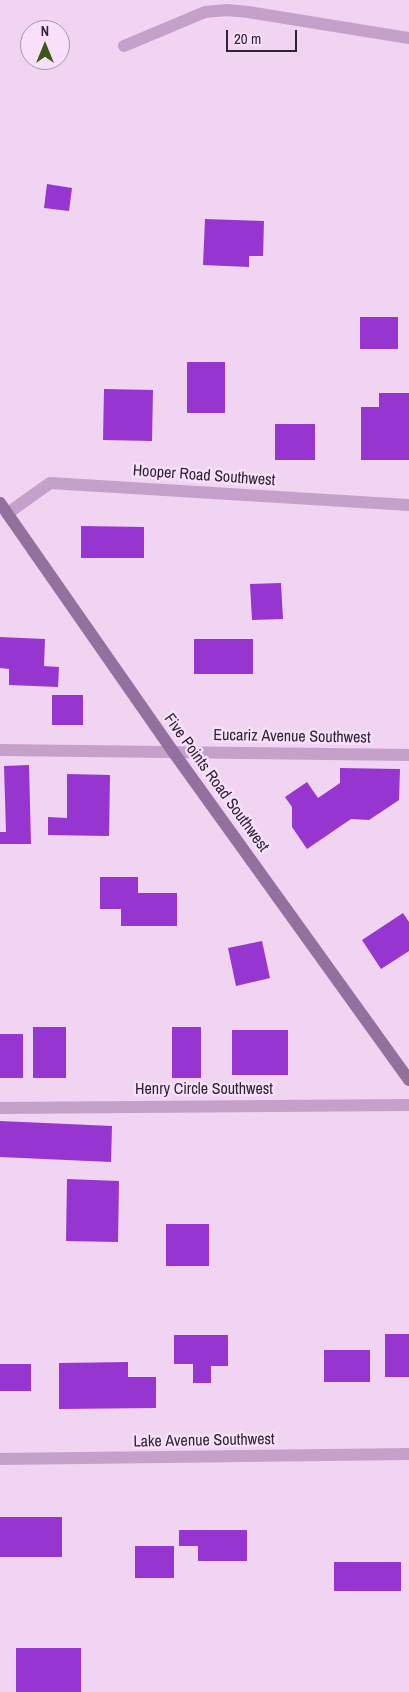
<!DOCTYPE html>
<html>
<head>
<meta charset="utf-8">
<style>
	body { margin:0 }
	#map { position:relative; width:409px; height:1692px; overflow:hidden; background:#f0d4f2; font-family:"Archivo Narrow",sans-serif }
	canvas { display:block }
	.north { position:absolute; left:20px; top:20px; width:50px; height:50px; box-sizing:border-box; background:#f8e0fa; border:1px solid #a895ab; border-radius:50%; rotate:0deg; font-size:14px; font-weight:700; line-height:20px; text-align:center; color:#2f2434 }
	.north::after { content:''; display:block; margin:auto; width:18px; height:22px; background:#3a5817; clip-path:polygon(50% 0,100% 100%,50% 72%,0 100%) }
	.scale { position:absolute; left:226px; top:30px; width:71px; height:22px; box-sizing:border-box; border:2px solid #2f2434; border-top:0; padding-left:6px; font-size:15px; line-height:18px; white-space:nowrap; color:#2f2434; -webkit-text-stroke:4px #f8e0fa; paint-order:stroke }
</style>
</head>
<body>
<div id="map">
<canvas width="409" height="1692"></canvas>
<div class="north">N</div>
<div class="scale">20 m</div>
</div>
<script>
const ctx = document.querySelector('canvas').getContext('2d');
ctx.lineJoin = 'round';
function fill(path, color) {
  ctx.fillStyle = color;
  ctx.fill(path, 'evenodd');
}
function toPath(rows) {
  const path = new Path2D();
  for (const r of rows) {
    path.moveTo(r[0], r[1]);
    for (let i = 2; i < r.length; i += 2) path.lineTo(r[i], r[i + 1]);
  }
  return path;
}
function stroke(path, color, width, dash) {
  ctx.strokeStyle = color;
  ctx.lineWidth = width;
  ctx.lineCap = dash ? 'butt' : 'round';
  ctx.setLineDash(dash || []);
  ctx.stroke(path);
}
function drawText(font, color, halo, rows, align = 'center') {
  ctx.font = font + ' "Archivo Narrow",sans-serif';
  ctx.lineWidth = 5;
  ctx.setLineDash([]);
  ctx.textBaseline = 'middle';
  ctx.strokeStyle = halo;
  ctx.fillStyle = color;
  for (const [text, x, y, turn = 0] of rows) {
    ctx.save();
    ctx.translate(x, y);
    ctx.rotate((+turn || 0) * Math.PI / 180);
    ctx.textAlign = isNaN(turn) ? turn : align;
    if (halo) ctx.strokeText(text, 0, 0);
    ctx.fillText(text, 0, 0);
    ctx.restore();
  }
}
const building = toPath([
	[47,184,72,188,69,211,44,208],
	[205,219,264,221,263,256,249,256,249,267,203,265],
	[360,317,398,317,398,349,360,349],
	[187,362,225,362,225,413,187,413],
	[104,389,153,390,152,441,103,440],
	[379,393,409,393,409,460,361,460,361,407,379,407],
	[275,424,315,424,315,460,275,460],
	[81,526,144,527,144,558,81,558],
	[281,583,283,619,252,620,250,584],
	[0,637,45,639,44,666,59,667,58,687,9,685,9,669,0,668],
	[194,639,253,639,253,674,194,674],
	[52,695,83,695,83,725,52,725],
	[29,765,31,844,0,844,0,832,6,832,4,766],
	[340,768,400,769,399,800,369,820,351,819,307,849,292,827,292,807,285,797,307,782,318,798,340,783],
	[67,774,110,775,109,836,48,835,48,817,67,818],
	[100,877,138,877,138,893,177,893,177,926,121,926,121,909,100,909],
	[403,913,409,922,409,951,381,969,362,940],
	[262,941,270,978,236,986,228,948],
	[33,1027,66,1027,66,1078,33,1078],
	[172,1027,201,1027,201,1078,172,1078],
	[232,1030,288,1030,288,1075,232,1075],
	[0,1034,23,1034,23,1078,0,1078],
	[0,1121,112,1126,111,1162,0,1157],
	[67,1179,119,1181,118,1242,66,1241],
	[166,1224,209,1224,209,1266,166,1266],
	[385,1334,409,1334,409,1377,385,1377],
	[174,1335,228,1335,228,1366,211,1366,211,1383,193,1383,193,1364,174,1364],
	[324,1350,370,1350,370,1382,324,1382],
	[128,1362,128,1377,156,1377,156,1408,59,1409,59,1363],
	[0,1364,31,1364,31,1391,0,1391],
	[0,1517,62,1517,62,1557,0,1557],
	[179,1530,247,1530,247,1561,198,1561,198,1546,179,1546],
	[135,1546,174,1546,174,1578,135,1578],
	[334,1562,401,1562,401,1591,334,1591],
	[16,1648,81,1648,81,1692,16,1692]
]);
const street = toPath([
	[124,46,205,12,227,10,248,12,409,38],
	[8,513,50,483,409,505],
	[0,750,409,755],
	[0,1108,409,1105],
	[0,1459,409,1454]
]);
const secondary = toPath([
	[0,503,174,753,409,1080]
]);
const streetNames = [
	["Hooper Road Southwest",204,476,4],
	["Eucariz Avenue Southwest",292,737,1],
	["Five Points Road Southwest",216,783,54],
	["Henry Circle Southwest",204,1090],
	["Lake Avenue Southwest",204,1441,-1]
];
fill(building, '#9735d0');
stroke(street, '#c4a0cb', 12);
stroke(secondary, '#93719e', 12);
drawText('16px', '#2f2434', '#f8e0fa', streetNames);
</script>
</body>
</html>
